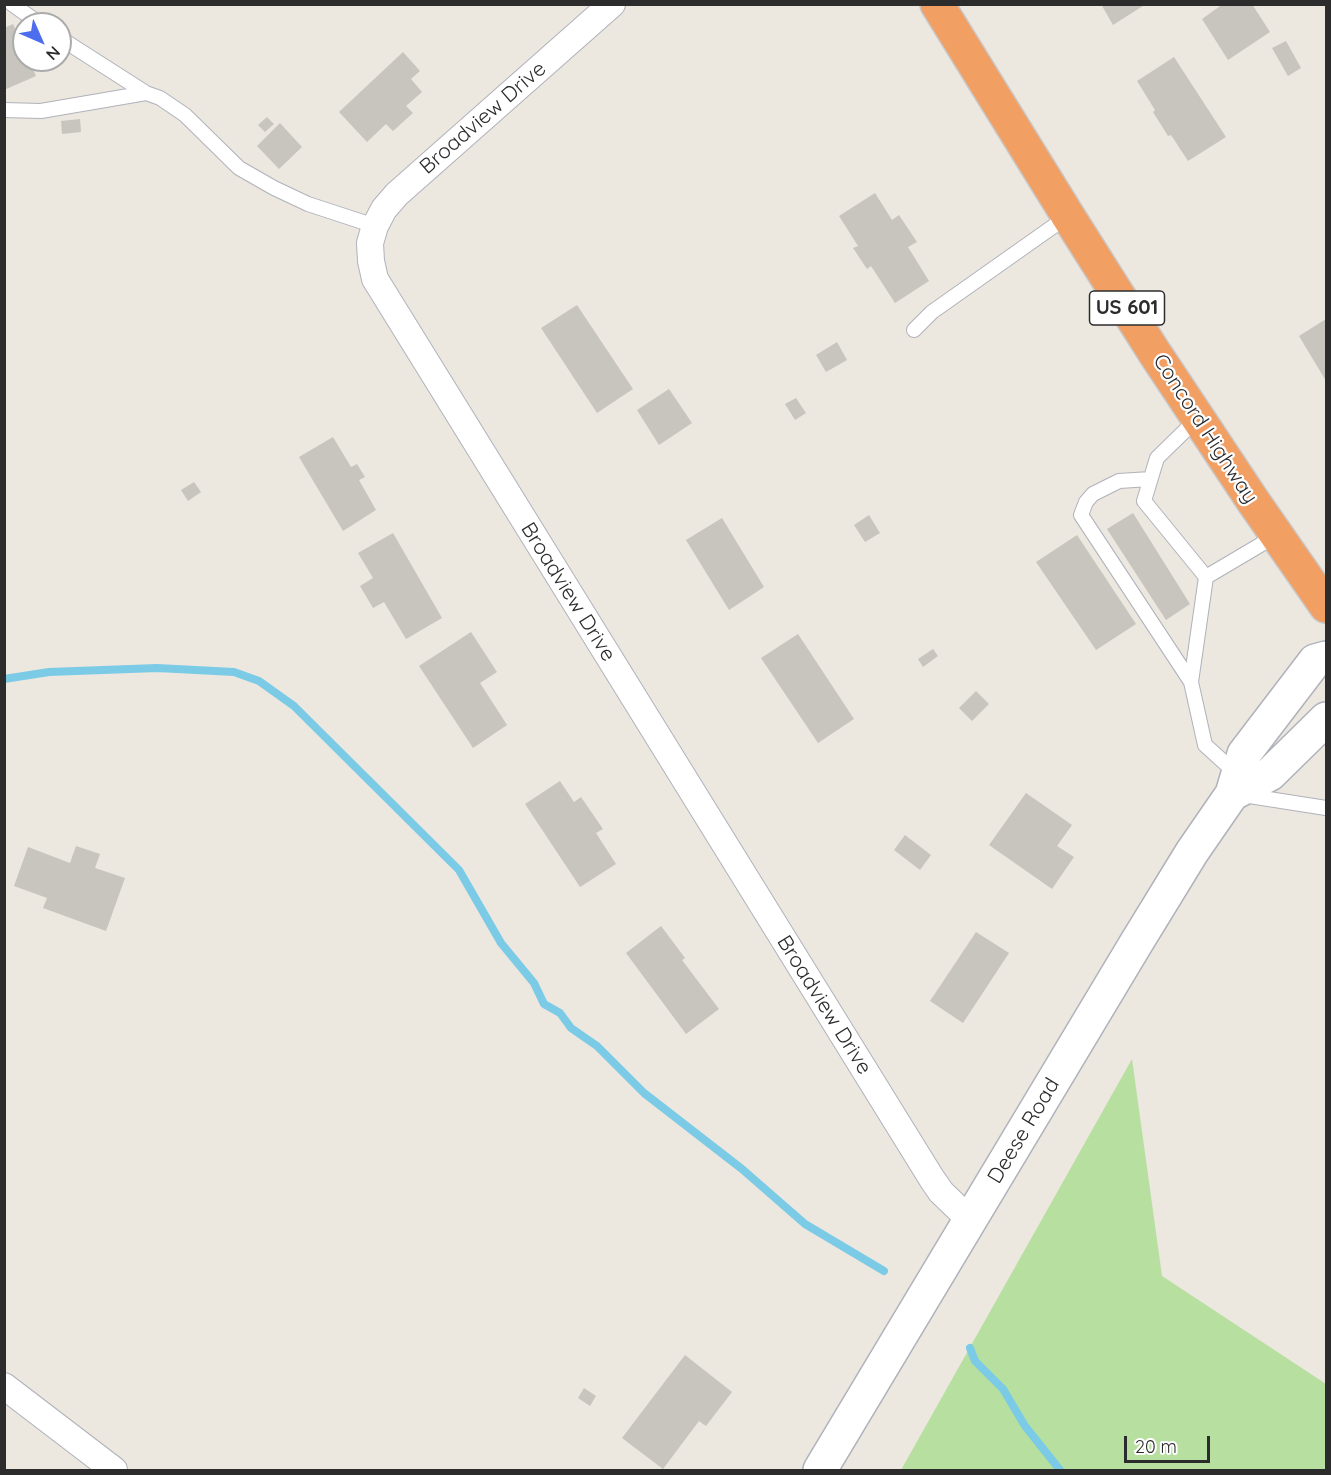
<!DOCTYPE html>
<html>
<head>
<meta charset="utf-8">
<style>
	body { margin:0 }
	#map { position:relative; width:1331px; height:1475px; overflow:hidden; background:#ece7df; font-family:Quicksand,sans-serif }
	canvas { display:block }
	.frame { position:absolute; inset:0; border:6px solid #2c2c2c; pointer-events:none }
	.north { position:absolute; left:12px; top:12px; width:60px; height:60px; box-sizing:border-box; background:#fff; border:2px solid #ababab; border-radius:50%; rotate:135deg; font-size:16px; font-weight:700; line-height:24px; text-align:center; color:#2c2c2c }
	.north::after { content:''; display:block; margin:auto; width:21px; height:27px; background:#4c6ded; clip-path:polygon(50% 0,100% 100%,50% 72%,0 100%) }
	.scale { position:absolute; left:1124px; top:1436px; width:86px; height:27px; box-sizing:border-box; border:3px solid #2c2c2c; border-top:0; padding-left:8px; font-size:18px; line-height:21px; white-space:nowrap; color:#2c2c2c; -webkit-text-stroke:4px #fff; paint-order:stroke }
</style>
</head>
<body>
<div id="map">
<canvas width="1331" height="1475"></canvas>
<div class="frame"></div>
<div class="north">N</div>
<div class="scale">20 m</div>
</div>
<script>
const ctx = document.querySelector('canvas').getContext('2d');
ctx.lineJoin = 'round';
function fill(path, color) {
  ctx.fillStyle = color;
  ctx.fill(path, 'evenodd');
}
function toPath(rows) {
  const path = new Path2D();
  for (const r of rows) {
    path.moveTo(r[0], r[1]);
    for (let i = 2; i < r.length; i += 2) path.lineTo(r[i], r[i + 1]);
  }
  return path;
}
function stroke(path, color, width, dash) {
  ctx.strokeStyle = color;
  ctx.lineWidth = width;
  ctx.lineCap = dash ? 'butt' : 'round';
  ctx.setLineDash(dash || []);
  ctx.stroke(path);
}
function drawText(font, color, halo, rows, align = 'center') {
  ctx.font = font + ' Quicksand,sans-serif';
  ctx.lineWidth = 4.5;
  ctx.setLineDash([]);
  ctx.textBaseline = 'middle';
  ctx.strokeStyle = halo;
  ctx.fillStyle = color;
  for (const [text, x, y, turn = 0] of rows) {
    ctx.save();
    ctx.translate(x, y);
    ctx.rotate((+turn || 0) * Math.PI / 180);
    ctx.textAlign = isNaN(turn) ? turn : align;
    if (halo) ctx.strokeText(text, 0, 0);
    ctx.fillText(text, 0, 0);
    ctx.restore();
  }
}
const green = toPath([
	[1132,1059,1162,1276,1326,1384,1326,1470,901,1470]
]);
const stream = toPath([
	[4,679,49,672,157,668,234,672,259,681,294,706,459,870,501,943,534,983,544,1004,560,1013,571,1028,597,1046,644,1093,742,1169,805,1224,884,1271],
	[970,1348,975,1361,1003,1389,1025,1426,1060,1470]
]);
const building = toPath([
	[1101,4,1146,4,1113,25],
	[1223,4,1252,4,1270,32,1228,60,1202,19],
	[13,24,24,48,24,60,29,60,36,76,4,90,4,28],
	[1286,41,1301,68,1288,76,1272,48],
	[403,52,420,71,411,79,422,92,406,106,413,113,393,131,386,124,367,142,339,112],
	[1174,57,1226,137,1188,161,1171,135,1168,136,1153,112,1155,110,1137,81],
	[267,117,274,124,265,132,258,125],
	[80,119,81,132,62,134,61,121],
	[280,123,302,147,279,169,257,146],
	[875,193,892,220,899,215,917,242,908,247,929,281,895,303,871,266,867,269,853,248,858,246,839,216],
	[577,305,633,389,597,413,541,328],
	[1326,319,1326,381,1299,336],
	[837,342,847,360,826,372,816,355],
	[669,389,692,423,659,445,637,410],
	[796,398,806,413,795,420,785,404],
	[333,437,351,467,357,464,365,477,359,480,376,510,343,531,299,457],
	[194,482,201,492,188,501,181,490],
	[1133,513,1190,604,1166,620,1107,529],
	[869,515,880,533,865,542,854,525],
	[722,518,764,587,729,610,686,540],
	[393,533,442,618,406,639,384,602,373,608,360,586,373,578,358,553],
	[1077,535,1136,624,1096,650,1036,562],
	[471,632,497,672,480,683,507,725,473,748,419,666],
	[798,634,854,719,818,743,761,658],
	[933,649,938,656,923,667,918,659],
	[976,691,989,704,972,721,959,708],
	[560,781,574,802,581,797,603,829,596,833,616,864,580,887,525,804],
	[1026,793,1072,825,1057,846,1074,857,1052,889,989,845],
	[905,835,931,855,920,870,894,850],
	[76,846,100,854,95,868,125,878,106,931,43,908,47,898,14,886,28,847,70,863],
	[661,926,685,958,682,960,719,1009,686,1034,626,953],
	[976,932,1009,953,963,1023,930,1001],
	[685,1355,732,1392,706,1426,699,1421,663,1469,622,1438],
	[584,1388,596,1396,590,1406,578,1398]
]);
const lane = toPath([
	[12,4,40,24],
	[60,38,146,93,160,98,185,115,239,168,274,188,308,204,375,226],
	[4,110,41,111,146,93],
	[914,330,932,312,1068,216],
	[1198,418,1157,458,1144,501,1206,577,1277,535],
	[1150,479,1119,481,1093,494,1086,502,1081,515,1191,682],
	[1206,577,1191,682,1205,745,1237,774],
	[1243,795,1326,808]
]);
const street = toPath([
	[612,4,397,194,384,209,375,226,370,243,371,261,375,279,932,1179,941,1192,970,1220],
	[4,1386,114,1470]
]);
const secondary = toPath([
	[1232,794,1270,774,1326,719],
	[820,1470,1135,945,1192,852,1232,794,1244,754,1315,661,1326,658]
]);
const highway = toPath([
	[937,4,1068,216,1154,352,1253,501,1326,606]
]);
const shields = [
	[1127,308,75]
];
const shieldNames = [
	["US 601",1127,308]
];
const streetNames = [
	["Broadview Drive",483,118,-41],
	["Concord Highway",1205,429,57],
	["Broadview Drive",568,592,58],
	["Broadview Drive",824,1005,58],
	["Deese Road",1024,1131,-59]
];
fill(green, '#b7dfa0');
stroke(stream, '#7bcbe6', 8);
fill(building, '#c8c5be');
stroke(lane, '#b0b2bb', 16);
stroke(street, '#b0b2bb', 28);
stroke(secondary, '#b0b2bb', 36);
stroke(highway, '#c8c8c8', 36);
stroke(lane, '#fff', 14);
stroke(street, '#fff', 26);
stroke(secondary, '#fff', 33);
stroke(highway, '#f29f64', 33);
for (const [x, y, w] of shields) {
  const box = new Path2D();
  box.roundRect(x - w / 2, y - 17, w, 34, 4.5);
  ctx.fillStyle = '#fff';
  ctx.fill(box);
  stroke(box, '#2c2c2c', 1.5);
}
drawText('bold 20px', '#2c2c2c', null, shieldNames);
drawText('21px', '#2c2c2c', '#fff', streetNames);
</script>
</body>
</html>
